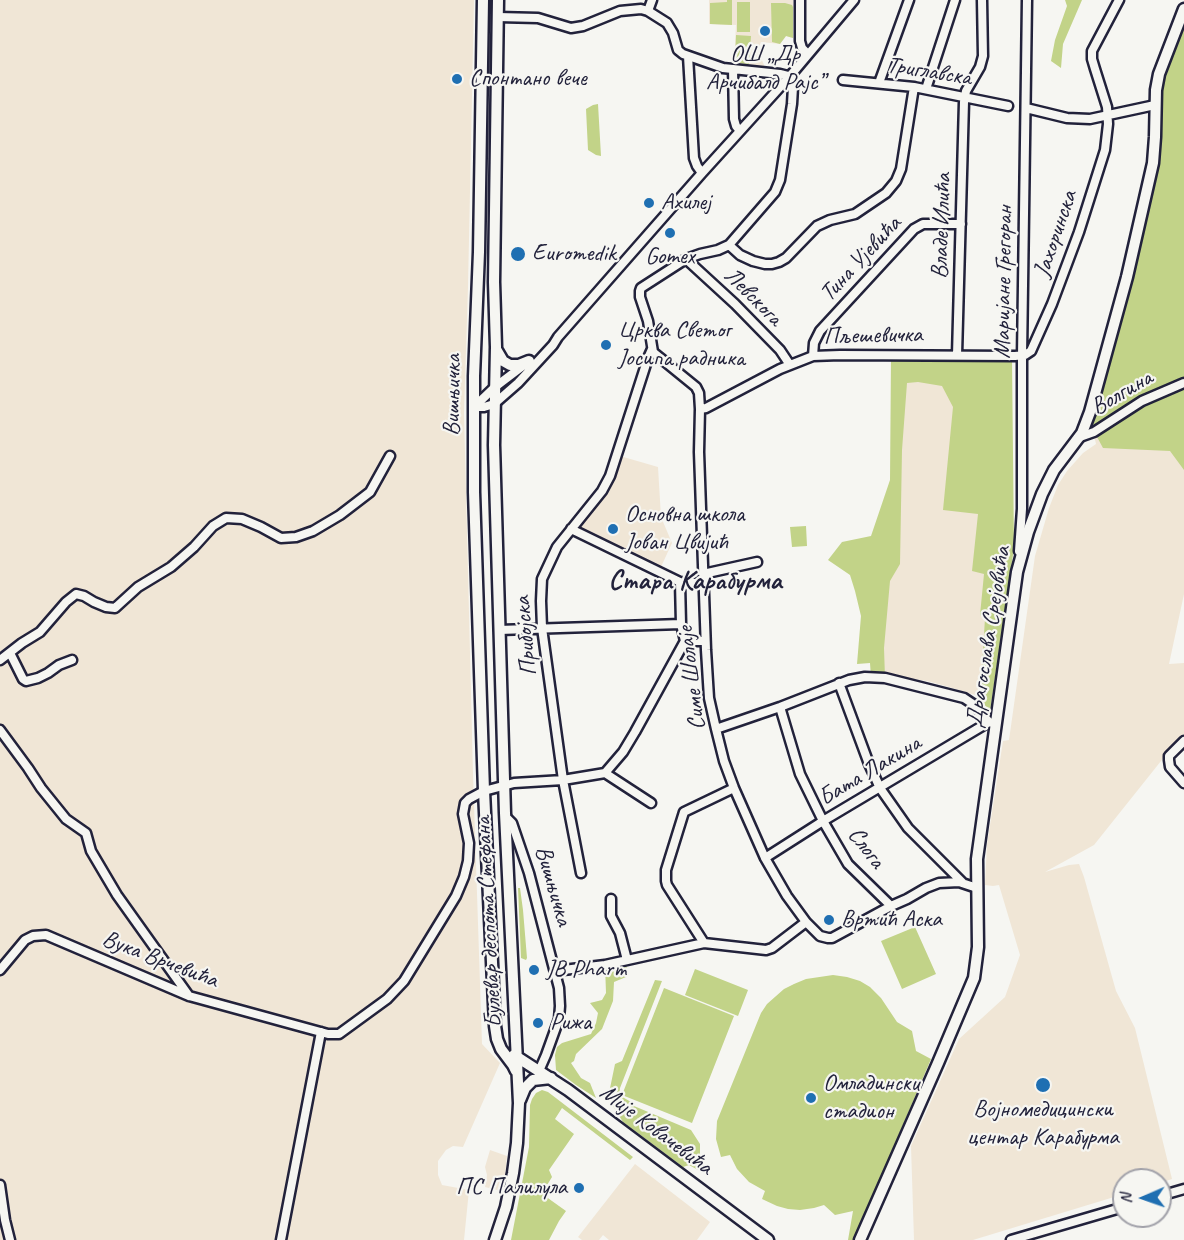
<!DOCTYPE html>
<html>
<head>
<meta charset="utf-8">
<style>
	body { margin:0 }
	#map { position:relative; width:1184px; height:1240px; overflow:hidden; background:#f6f6f2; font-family:Caveat,sans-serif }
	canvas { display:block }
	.north { position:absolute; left:1112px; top:1168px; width:60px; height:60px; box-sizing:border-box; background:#f6f6f2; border:2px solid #a1a1a9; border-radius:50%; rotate:268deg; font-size:16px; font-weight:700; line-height:24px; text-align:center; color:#22223b }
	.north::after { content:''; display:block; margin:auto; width:21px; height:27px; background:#1f6fb2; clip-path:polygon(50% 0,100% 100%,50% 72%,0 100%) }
</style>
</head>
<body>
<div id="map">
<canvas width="1184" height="1240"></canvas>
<div class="north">N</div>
</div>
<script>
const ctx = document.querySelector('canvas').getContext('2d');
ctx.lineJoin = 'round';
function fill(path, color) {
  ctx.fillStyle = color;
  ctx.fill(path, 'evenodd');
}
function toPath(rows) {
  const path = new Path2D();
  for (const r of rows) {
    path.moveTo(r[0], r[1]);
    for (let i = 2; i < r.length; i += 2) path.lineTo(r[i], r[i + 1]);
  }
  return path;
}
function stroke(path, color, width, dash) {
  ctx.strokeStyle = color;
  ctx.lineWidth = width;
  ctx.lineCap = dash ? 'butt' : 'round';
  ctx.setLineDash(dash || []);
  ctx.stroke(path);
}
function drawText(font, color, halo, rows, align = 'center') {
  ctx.font = font + ' Caveat,sans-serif';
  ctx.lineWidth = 4.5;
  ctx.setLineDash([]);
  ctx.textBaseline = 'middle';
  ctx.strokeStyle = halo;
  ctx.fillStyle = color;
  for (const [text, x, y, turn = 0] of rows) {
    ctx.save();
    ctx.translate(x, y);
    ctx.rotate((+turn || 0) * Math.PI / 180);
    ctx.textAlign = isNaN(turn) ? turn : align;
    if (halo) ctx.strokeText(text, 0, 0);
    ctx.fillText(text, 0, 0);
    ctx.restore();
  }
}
const built = toPath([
	[0,0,474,0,468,287,464,413,473,773,482,1044,500,1063,463,1147,453,1146,446,1150,438,1161,438,1175,442,1185,469,1190,464,1240,0,1240],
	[709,0,793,0,793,38,786,36,780,44,761,42,759,47,759,54,765,67,734,64,736,25,709,24],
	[900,377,1008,388,989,709,975,695,949,687,927,681,873,673,892,563],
	[1184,395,1184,594,1169,664,1184,663,1184,734,1165,756,1094,845,1045,872,1069,865,1079,864,1084,877,1116,991,1135,1028,1172,1179,1160,1183,1160,1180,1124,1180,1124,1194,973,1240,914,1240,911,1146,959,1039,1005,997,1020,955,999,885,993,886,985,885,987,845,1003,741,1009,740,1035,556,1049,508,1058,485,1067,471,1083,453,1096,444,1094,435],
	[620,456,658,467,661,517,672,543,660,569,575,529],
	[490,1150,507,1156,505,1175,501,1191,485,1187,487,1175,485,1167],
	[635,1164,710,1222,697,1240,609,1240,603,1235,599,1240,582,1240,578,1237]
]);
const green = toPath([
	[727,0,732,0,732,25,710,24,710,3,727,2],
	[1065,0,1082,0,1063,44,1061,68,1051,61,1055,40,1067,6],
	[737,2,750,2,750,32,737,32],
	[771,3,785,3,792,5,793,7,793,38,786,36,780,44,772,42],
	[1184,19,1184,470,1170,451,1103,448,1089,422,1130,269,1164,72],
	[736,35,751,36,749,64,735,63],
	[598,104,601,156,596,155,588,150,586,109,593,105],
	[891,358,1012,358,1014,548,990,711,980,700,985,618,980,615,984,574,972,571,978,514,943,510,953,407,942,386,918,382,907,383,902,450,900,564,890,581,884,648,885,678,871,677,870,663,857,664,861,616,855,591,850,575,828,560,842,542,871,536,890,480],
	[806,526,807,546,792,547,790,527],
	[518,888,520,888,523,910,527,958,526,960,521,958],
	[915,927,936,974,902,989,881,941],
	[627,960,626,977,614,982,613,1001,602,1029,576,1054,574,1061,571,1063,581,1078,590,1083,596,1098,576,1085,556,1070,555,1055,557,1047,562,1043,591,1034,596,1023,598,1013,590,1003,602,1000,606,993,605,965],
	[695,969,748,990,738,1016,685,995],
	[833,975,847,977,860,981,870,987,881,998,897,1022,912,1031,916,1051,931,1059,854,1240,848,1240,853,1211,835,1215,824,1205,814,1208,800,1210,788,1209,777,1206,762,1199,765,1191,749,1182,737,1169,730,1155,721,1157,716,1139,717,1121,761,1013,767,1004,784,989,794,984,806,979],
	[655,980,662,981,620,1088,619,1095,631,1102,634,1106,691,1130,700,1144,700,1171,689,1165,683,1167,623,1122,608,1098,615,1064,622,1061],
	[664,988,734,1016,692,1123,622,1095],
	[542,1090,548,1092,633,1157,630,1160,562,1108,555,1119,574,1134,549,1170,552,1177,544,1190,545,1196,566,1211,559,1221,549,1240,511,1240,529,1147,530,1105,532,1099,536,1093]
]);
const minor = toPath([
	[800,0,800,41,802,48,808,54],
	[648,11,652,0],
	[498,17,538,18,571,28,583,26,620,11,641,9,648,11,667,23,673,33,678,50,683,54,723,68,780,74,792,77,793,87,792,104,780,180,775,192,729,245,718,250,700,254,686,259,641,288,640,291,640,297,648,321,653,352,696,387,699,393,700,409,699,452,706,650,709,698,716,729,724,761,734,788,765,858,787,896,806,922,820,936,828,938,832,938,891,906,907,899,926,888,939,883,959,882,977,888],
	[688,56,694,158,697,166,702,173],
	[733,69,734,119,736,126,740,131],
	[843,80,914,87,1008,106],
	[879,83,909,0],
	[926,89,955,0],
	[1026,108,1067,118,1090,119,1155,105],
	[729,245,740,255,753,261,765,264,772,264,779,262,786,258,817,226,830,220,855,214,886,193,896,181,901,169,914,87],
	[686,259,735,304,780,350,790,365],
	[957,355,964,102,966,91,980,67,983,56,982,0],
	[813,356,814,343,820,331,914,229,923,224,961,224],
	[474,407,484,407,494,404,518,383,553,345,558,337,702,173,790,76,854,0],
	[474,407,495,387,524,365],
	[700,409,706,408,780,369,813,356,840,355,1015,356,1025,355,1031,351,1052,304,1079,232,1105,150,1108,124,1107,107,1095,69,1092,59,1092,51,1119,0],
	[1080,437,1094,432,1142,401,1184,383],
	[571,529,680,582,688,583,703,583],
	[1019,551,1022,509,1022,356,1027,0],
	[703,574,757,562],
	[680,582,681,624,685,641],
	[499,630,681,624],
	[10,653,23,679,26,681,38,678,48,673,59,665,72,660],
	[0,660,22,643,40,632,66,602,76,594,84,596,94,602,106,607,115,608,138,587,171,567,194,547,213,526,226,518,242,519,261,527,281,538,296,537,313,531,340,515,370,492,390,456],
	[839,683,869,764,880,788,908,828,963,883],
	[780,707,800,774,823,821,848,864,891,906],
	[716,729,780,707,849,680,865,677,885,678,964,698,973,704,989,722],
	[0,730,28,768,41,788,66,819,86,833,91,851,117,895,189,996],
	[1184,741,1169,756,1169,760,1170,767,1184,783],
	[605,773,651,803],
	[505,819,508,819,512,823,529,873,559,988,560,1006,559,1019,546,1055,539,1071],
	[765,858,823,821,989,722,994,723],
	[581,873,563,780,542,628,541,601,542,579,557,547,602,491,610,476,648,358,652,349],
	[611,899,611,916,620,933,627,960],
	[704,943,667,885,666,881,666,870,684,812,734,788],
	[0,970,25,940,33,936,46,935,189,996,328,1034,339,1034,387,999,404,981,456,896,464,877,468,861,469,843,463,814,465,803,469,799,484,791,514,783,563,780,605,773,623,752,635,732,685,641,705,641],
	[555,971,605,965,704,943,766,950,772,948,806,922],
	[0,1185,5,1220,10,1240],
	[1160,1196,1184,1189],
	[281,1240,321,1032],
	[1011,1240,1124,1207]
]);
const major = toPath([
	[483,0,479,252,474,376,474,492,484,791,495,1026,497,1039,501,1049,513,1065,516,1071],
	[496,349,503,361,510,365,519,365,529,361],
	[514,1055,568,1090,768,1240],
	[520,1100,525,1088,533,1080,551,1078],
	[495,1240,506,1207,513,1173,517,1143,519,1103,505,813,494,445,496,347,494,282,498,0],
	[860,1240,938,1063,974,978,978,947,977,859,1017,572,1028,532,1042,494,1054,470,1082,433,1090,412,1127,277,1153,163,1155,137,1156,90,1159,74,1184,9]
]);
const markers = [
	[765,31,6,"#1f6fb2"],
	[457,79,6,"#1f6fb2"],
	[649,203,6,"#1f6fb2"],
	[670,233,6,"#1f6fb2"],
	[518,254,8,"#1f6fb2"],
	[606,345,6,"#1f6fb2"],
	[613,529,6,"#1f6fb2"],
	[829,920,6,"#1f6fb2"],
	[534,970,6,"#1f6fb2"],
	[538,1023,6,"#1f6fb2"],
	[1043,1085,8,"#1f6fb2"],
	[811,1098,6,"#1f6fb2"],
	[579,1188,6,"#1f6fb2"]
];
const poiNames = [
	["ОШ „Др",765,55,"center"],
	["Арчибалд Рајс”",765,83,"center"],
	["Спонтано вече",469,79],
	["Ахилеј",661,203],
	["Euromedik",532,254],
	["Gomex",670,257,"center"],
	["Црква Светог",618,331],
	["Јосипа радника",618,359],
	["Основна школа",625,515],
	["Јован Цвијић",625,543],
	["Вртић Аска",841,920],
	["JB Pharm",546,970],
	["Рижа",550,1023],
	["Омладински",823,1084],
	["стадион",823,1112],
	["Војномедицински",1043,1110,"center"],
	["центар Карабурма",1043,1138,"center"],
	["ПС Палилула",567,1188,"right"]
];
const streetNames = [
	["Триглавска",929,72,9],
	["Владе Илића",942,226,-88],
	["Јахоринска",1056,234,-71],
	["Тина Ујевића",861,259,-47],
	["Маријане Грегоран",1004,282,-89],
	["Левскога",753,297,45],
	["Пљешевичка",873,336,-1],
	["Волгина",1122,393,-30],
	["Вишњичка",453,395,-89],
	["Прибојска",526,636,-95],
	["Драгослава Срејовића",989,637,-81],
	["Симе Шолаје",692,678,-97],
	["Бата Лакина",870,771,-31],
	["Слога",866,848,53],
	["Вишњичка",553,886,74],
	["Булевар деспота Стефана",489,922,-93],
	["Вука Врчевића",160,960,21],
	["Мије Ковачевића",656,1130,37]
];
const quarterNames = [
	["Стара Карабурма",695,582]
];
fill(built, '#f0e6d6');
fill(green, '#c2d388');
stroke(minor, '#22223b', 13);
stroke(major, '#22223b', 15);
stroke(minor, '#f6f6f2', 8);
stroke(major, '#f6f6f2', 10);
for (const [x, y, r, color] of markers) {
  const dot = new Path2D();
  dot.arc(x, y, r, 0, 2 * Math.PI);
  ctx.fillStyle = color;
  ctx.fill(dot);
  stroke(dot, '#f6f6f2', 2);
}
drawText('24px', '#22223b', '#f6f6f2', poiNames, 'left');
drawText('24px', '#22223b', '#f6f6f2', streetNames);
drawText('bold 27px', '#22223b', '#f6f6f2', quarterNames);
</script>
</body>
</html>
